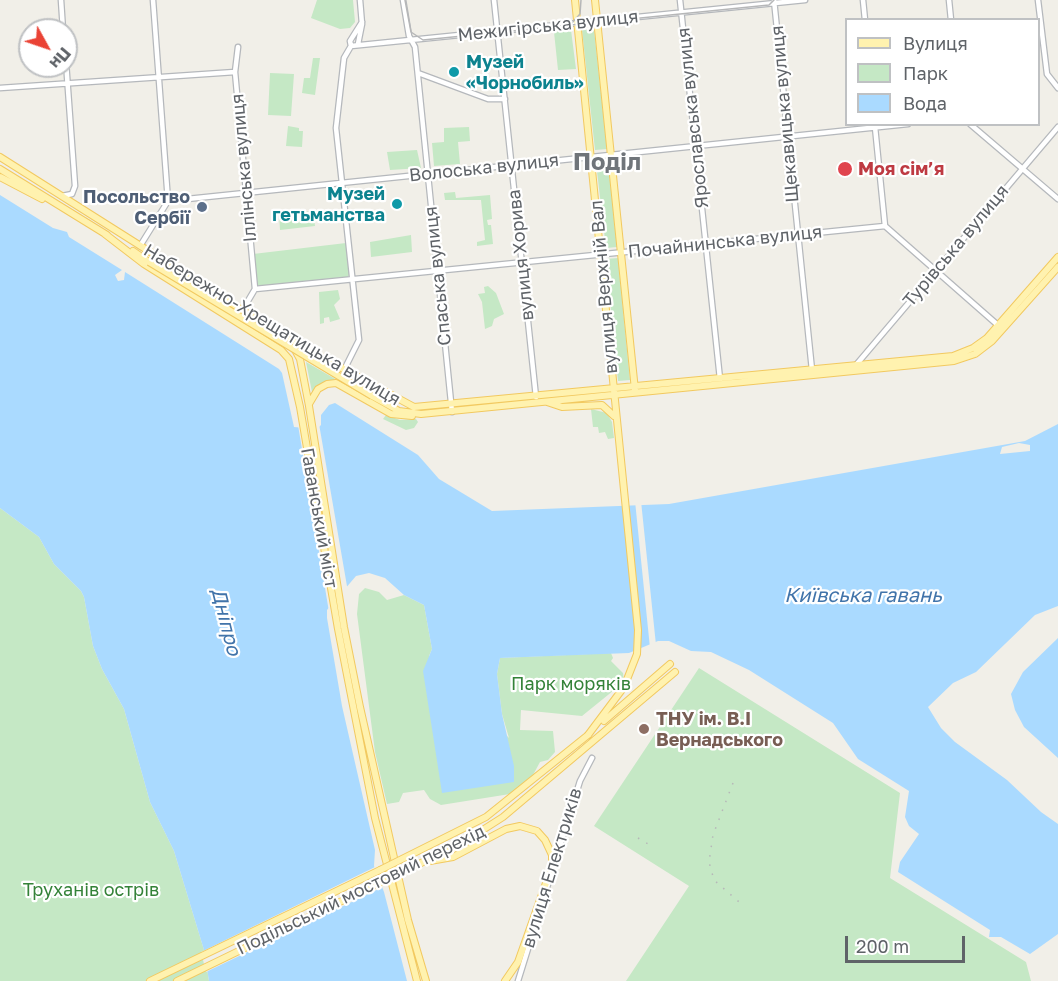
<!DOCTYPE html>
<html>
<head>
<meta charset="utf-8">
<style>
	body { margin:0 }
	#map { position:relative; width:1058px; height:981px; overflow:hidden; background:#f1efe8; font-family:"Golos Text",sans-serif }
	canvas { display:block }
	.legend { position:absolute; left:845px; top:18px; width:195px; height:108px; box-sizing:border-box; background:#fff; border:2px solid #bfc1c3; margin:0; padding:8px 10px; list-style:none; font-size:18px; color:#5f6368 }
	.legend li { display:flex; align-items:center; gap:12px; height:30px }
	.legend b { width:30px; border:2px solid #bfc1c3 }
	.north { position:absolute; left:18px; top:18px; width:60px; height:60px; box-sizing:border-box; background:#fff; border:2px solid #bfc1c3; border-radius:50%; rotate:130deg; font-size:16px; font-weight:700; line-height:24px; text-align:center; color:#5f6368 }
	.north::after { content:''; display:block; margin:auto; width:21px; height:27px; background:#ea4335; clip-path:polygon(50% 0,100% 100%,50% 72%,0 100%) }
	.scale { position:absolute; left:845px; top:936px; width:120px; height:27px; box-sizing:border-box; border:3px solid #5f6368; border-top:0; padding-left:8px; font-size:18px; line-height:21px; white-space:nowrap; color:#5f6368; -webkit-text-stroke:4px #fff; paint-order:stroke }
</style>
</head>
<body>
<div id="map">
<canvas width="1058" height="981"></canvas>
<ul class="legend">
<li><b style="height:8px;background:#fff2af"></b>Вулиця</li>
<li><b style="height:16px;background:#c5e8c5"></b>Парк</li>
<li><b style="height:16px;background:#aadaff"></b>Вода</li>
</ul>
<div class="north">Пн</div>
<div class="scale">200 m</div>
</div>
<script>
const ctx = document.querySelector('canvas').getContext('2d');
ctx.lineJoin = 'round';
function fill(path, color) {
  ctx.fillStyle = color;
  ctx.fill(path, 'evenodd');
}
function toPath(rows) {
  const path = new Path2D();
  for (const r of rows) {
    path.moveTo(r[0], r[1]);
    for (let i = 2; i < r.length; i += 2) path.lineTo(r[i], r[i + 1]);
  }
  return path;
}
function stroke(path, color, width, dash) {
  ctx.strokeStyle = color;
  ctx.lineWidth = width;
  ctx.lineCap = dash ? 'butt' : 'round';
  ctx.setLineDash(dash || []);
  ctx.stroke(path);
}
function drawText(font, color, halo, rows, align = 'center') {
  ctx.font = font + ' "Golos Text",sans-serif';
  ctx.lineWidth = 4.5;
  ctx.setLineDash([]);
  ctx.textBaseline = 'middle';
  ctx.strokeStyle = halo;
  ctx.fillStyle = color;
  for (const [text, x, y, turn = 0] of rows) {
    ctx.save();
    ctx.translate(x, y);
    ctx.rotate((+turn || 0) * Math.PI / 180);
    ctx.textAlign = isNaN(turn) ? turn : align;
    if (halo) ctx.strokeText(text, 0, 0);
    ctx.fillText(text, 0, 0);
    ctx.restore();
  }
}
const green = toPath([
	[317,0,353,0,355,22,350,28,340,29,311,18],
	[594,29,607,149,595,150,582,30],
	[571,30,576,69,558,70,554,32],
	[313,58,320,58,315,95,302,93,304,78,310,78],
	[270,73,294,74,291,116,268,115],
	[288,126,299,128,299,131,303,131,302,147,286,146],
	[469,127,470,141,458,142,460,164,434,166,432,143,444,142,444,128],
	[417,150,421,168,390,170,387,152],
	[608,162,617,247,606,248,596,163],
	[455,192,456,198,490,195,492,219,487,220,488,225,491,225,493,244,477,246,477,242,485,240,481,200,445,200,444,193],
	[313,211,315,226,280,230,279,214],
	[411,235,412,252,371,257,370,242],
	[346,243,350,274,347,278,259,286,257,284,253,254],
	[618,258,630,380,618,381,606,259],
	[488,286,496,293,504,314,494,319,492,326,485,329,482,302,478,294,485,293,484,287],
	[338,290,340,299,334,305,340,319,330,322,329,317,324,318,324,323,320,324,319,292],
	[306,362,337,380,327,380,312,392],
	[591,409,607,413,612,422,614,438,608,439,605,432,599,433,598,427,593,427],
	[386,415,400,420,416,419,418,422,414,428,406,430,383,419],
	[0,508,39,537,54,564,81,591,84,597,93,646,102,669,124,709,150,802,174,851,204,950,209,981,0,981],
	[365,588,379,592,387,600,404,595,424,605,432,649,429,656,509,738,502,714,497,674,500,658,611,653,613,658,611,661,623,673,624,682,582,716,521,710,520,730,553,731,555,752,548,760,540,762,533,775,510,794,441,805,430,799,424,790,403,793,399,802,387,804,375,752,357,614,359,594],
	[699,668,900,793,890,878,1026,962,1031,981,626,981,689,886,594,826]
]);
const water = toPath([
	[0,195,53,228,67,232,69,237,122,270,115,275,118,281,124,280,125,272,279,369,282,373,294,427,317,429,321,425,321,415,329,405,335,403,418,455,439,479,492,511,669,504,1025,441,1058,424,1058,606,1035,615,976,672,953,683,928,707,941,728,955,742,1007,780,1041,812,1058,824,1058,934,1030,954,1001,937,989,937,990,930,898,872,900,862,919,834,909,826,905,817,909,791,858,759,833,723,749,670,711,652,691,651,669,641,658,641,629,653,500,658,497,674,502,714,514,766,514,782,442,793,423,671,432,649,424,605,404,595,385,578,369,573,356,576,327,610,327,618,342,706,375,850,374,866,384,892,407,981,209,981,204,950,174,851,150,802,124,709,102,669,93,646,84,597,81,591,54,564,39,537,0,508],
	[1058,638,1058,758,1024,727,1015,710,1011,694,1023,672]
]);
const pier = toPath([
	[318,418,348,592,329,612,298,425,316,426],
	[1019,443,1030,445,1030,451,1000,454,1002,447],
	[635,501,641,501,656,645,650,648],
	[377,866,385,886,206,972,201,952]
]);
const minor = toPath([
	[61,0,63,30],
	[403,0,409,36,415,47,452,412],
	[494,0,536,397],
	[680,0,720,379],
	[774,0,812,370],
	[863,0,865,20],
	[949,0,951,20],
	[1038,0,1047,74,1058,88],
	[358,44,362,24,360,0],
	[351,46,805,0],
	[351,46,350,41,362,22],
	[238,47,235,72,255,289],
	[418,73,488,99,505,99],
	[0,88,235,72],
	[970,124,1058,199],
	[875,127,885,226],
	[62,196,72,194,75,186,66,62],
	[168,201,908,124],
	[140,246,168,201,153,0],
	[255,289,885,226,1000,327],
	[242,311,255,289],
	[856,365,1058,127],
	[344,370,359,340,336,128,344,58,351,46],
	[518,981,580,781,592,758]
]);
const major = toPath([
	[575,0,638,630,637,654,624,687,588,735],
	[595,0,635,390],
	[0,157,286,338,414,407,953,356,973,348,987,338,1058,257],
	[0,169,107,235],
	[0,177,42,199],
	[105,234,144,264,281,350,289,359,300,407,338,629,375,818,417,981],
	[133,251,149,262],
	[294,348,300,359,309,406,344,627,360,707,408,920,426,981],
	[372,396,399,411,421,414,954,361,975,354,992,341,1058,267],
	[547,402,562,407,602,405,614,416],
	[309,404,318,389,327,384,336,383,391,414,412,416],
	[604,721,670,664],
	[430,861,453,857,506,829,520,826,537,831,545,840,552,855,552,866,518,962,505,981],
	[421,863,467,840,503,817,675,672],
	[150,981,380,870],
	[177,981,383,881]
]);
const tram = toPath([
	[405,0,411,32,423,40,769,5,774,0],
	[571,24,580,14,581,0]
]);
const rail = toPath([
	[733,783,713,835,709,862,714,880,739,902],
	[638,838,650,845]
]);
const majorBridge = toPath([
	[149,262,372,396],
	[380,870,486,817,588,735],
	[383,881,421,863]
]);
const markers = [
	[454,72,6,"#0f9aa8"],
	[845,169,8,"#e0444e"],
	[397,204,6,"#0f9aa8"],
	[202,207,6,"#5c6f8a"],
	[644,729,6,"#8d6e63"]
];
const streetNames = [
	["Межигірська вулиця",548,26,-6],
	["Щекавицька вулиця",785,114,-95],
	["Ярославська вулиця",693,118,-96],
	["Іллінська вулиця",244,168,-95],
	["Волоська вулиця",484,168,-6],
	["Почайнинська вулиця",725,242,-6],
	["Турівська вулиця",956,246,-50],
	["вулиця Хорива",521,255,-96],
	["Спаська вулиця",438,276,-96],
	["вулиця Верхній Вал",604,287,-95],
	["Набережно-Хрещатицька вулиця",272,325,31],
	["Гаванський міст",319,518,80],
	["вулиця Електриків",552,868,-73],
	["Подільський мостовий перехід",361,890,-26]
];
const cultureNames = [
	["Музей",466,62],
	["«Чорнобиль»",466,83],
	["Музей",385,194,"right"],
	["гетьманства",385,215,"right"]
];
const healthNames = [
	["Моя сім’я",858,169]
];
const serviceNames = [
	["Посольство",190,197],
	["Сербії",190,218]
];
const parkNames = [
	["Парк моряків",571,684],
	["Труханів острів",91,890]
];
const educationNames = [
	["ТНУ ім. В.І",656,719],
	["Вернадського",656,740]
];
const waterNames = [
	["Київська гавань",863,596],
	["Дніпро",226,622,76]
];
const districtNames = [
	["Поділ",607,162]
];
fill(green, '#c5e8c5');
fill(water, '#aadaff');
fill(pier, '#f1efe8');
stroke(minor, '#b5b8bc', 7);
stroke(major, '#f2c960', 8);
stroke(minor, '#fff', 4.5);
stroke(major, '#fff2af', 6);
stroke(tram, '#b6b7b8', 1.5);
stroke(rail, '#b6b7b8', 1.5, [1.5, 8]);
stroke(majorBridge, '#f2c960', 8, []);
stroke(majorBridge, '#fff2af', 6);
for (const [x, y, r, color] of markers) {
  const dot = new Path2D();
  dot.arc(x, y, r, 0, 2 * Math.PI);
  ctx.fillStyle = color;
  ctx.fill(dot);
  stroke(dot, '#fff', 2);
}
drawText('18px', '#5f6368', '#fff', streetNames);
drawText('bold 18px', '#0d838f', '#fff', cultureNames, 'left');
drawText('bold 18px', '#be3a42', '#fff', healthNames, 'left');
drawText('bold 18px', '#4e5e75', '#fff', serviceNames, 'right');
drawText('18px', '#348238', '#fff', parkNames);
drawText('bold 18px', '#785e54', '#fff', educationNames, 'left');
drawText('italic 20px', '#4174aa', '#fff', waterNames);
drawText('bold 24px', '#70757a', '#fff', districtNames);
</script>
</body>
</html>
